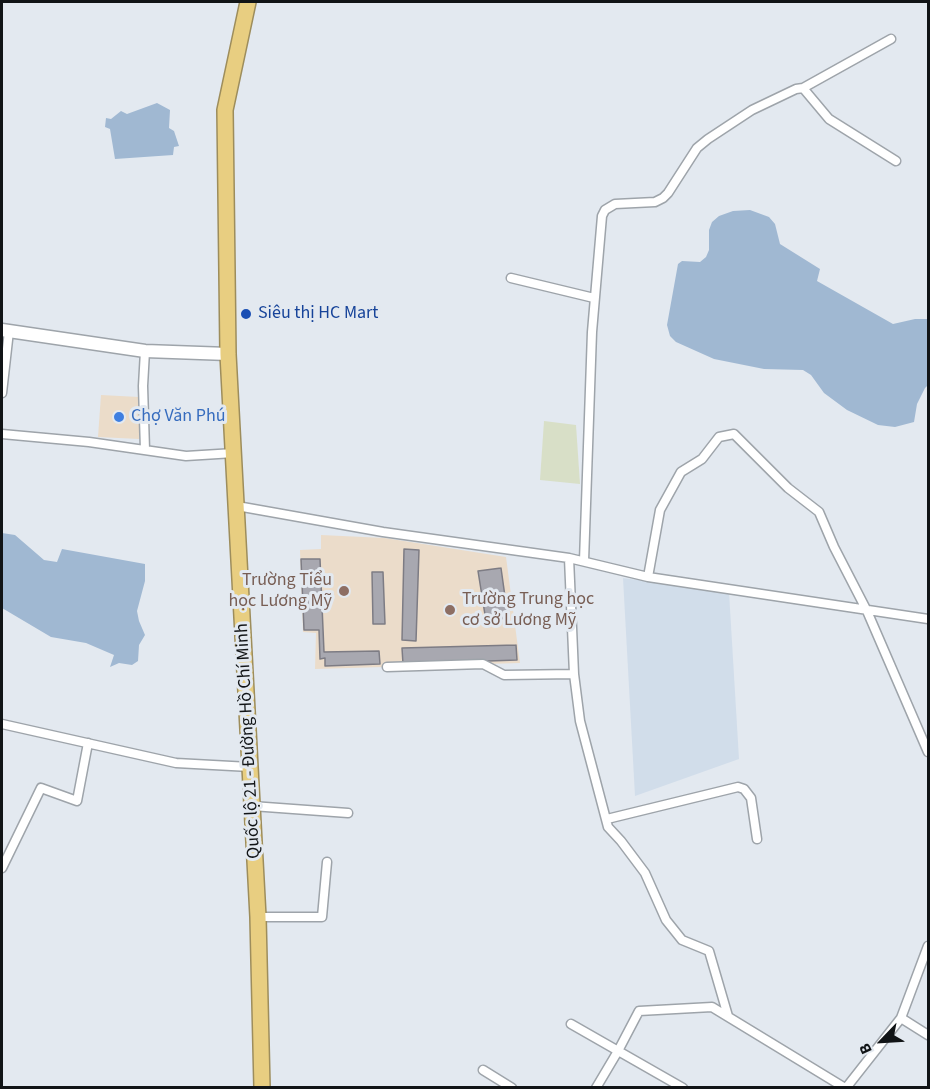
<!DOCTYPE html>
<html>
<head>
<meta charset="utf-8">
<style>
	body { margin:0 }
	#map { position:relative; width:930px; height:1089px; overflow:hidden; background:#e3e9f0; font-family:"Source Sans 3",sans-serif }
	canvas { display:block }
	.frame { position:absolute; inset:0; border:3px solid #111416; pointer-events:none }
	.north { position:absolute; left:852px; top:1011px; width:60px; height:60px; -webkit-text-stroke:4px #e3e9f0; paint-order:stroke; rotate:245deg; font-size:16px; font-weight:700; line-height:24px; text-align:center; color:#111416 }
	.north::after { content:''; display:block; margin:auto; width:21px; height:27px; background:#111416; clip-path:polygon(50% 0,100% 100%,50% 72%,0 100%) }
</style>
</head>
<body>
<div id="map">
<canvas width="930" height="1089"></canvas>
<div class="frame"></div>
<div class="north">B</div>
</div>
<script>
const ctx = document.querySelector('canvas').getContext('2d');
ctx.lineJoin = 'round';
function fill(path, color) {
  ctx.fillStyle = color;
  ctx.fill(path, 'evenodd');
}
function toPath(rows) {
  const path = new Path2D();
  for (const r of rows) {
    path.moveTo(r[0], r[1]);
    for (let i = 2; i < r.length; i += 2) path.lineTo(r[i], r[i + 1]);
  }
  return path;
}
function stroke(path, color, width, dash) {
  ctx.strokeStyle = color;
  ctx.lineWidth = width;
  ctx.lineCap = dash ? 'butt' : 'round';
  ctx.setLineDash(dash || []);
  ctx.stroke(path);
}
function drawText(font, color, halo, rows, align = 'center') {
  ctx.font = font + ' "Source Sans 3",sans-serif';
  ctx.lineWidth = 6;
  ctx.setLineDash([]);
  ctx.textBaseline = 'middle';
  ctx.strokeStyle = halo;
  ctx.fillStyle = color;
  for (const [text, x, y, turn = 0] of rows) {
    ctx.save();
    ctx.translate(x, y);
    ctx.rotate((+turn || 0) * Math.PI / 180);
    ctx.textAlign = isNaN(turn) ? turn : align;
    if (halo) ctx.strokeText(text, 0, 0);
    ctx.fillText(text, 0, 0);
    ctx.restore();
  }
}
const commercial = toPath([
	[101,395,139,397,139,439,98,437]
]);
const built = toPath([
	[623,578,729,592,739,759,635,796]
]);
const education = toPath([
	[321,535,385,538,506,557,520,663,315,669,316,633,303,632,300,550,321,549]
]);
const green = toPath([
	[544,421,576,425,580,484,540,480]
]);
const water = toPath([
	[157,103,170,110,169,128,174,131,179,146,174,147,173,155,115,159,110,129,105,127,106,118,111,119,121,111,127,114],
	[750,210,769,217,775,224,780,244,820,269,817,281,893,324,915,319,928,319,928,385,925,388,917,404,914,422,895,427,878,425,847,410,824,393,811,375,803,370,764,369,714,359,676,342,670,336,667,325,678,264,682,261,700,262,706,257,709,250,709,230,712,222,719,216,733,211],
	[2,533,15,535,44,560,57,562,62,549,145,564,145,581,137,611,139,621,145,635,139,645,138,661,132,665,119,663,110,667,114,655,86,643,51,637,2,608]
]);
const building = toPath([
	[404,549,419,550,416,641,402,640,404,549],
	[301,559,320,559,324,652,379,651,380,664,325,666,325,658,320,659,319,630,304,630,301,559],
	[501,568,508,618,486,621,478,571,501,568],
	[372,572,383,572,385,624,373,624,372,572],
	[516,645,517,660,403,664,402,648,516,645]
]);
const street = toPath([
	[803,88,891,39],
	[511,278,594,298],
	[2,393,9,331],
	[2,434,89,442,186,456,234,453],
	[145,450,143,386,145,351],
	[237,506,383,532,569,558,648,577,928,619],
	[569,558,574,674,580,721,608,827,621,841,645,873,666,920,682,940,709,951,728,1016],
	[584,561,592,332,602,216,605,210,615,204,655,202,663,198,668,193,697,148,708,139,752,110,796,89,803,88,829,119,896,161],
	[648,577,660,510,681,472,702,459,719,437,734,434,788,488,819,512,834,547,867,611,928,752],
	[387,667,483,664,504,675,574,674],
	[2,724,176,763,250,767],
	[252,806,348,813],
	[607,819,738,787,744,789,751,798,757,839],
	[2,868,41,788,77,801,88,743],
	[258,917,322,917,327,862],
	[901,1018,928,1035],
	[571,1024,683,1088],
	[483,1070,512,1088],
	[596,1088,618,1051,639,1011,712,1007,845,1088],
	[846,1088,901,1018,928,946]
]);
const secondary = toPath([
	[2,330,145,351,228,354]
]);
const highway = toPath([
	[248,2,225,110,228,354,258,917,262,1088]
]);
const markers = [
	[246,314,6,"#1a4fb4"],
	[119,417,6,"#3f7fe0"],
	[344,591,6,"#8d6e63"],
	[450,610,6,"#8d6e63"]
];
const transitNames = [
	["Siêu thị HC Mart",258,314]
];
const shopNames = [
	["Chợ Văn Phú",131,417]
];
const educationNames = [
	["Trường Tiểu",332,581],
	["học Lương Mỹ",332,602],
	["Trường Trung học",462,600,"left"],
	["cơ sở Lương Mỹ",462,621,"left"]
];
const streetNames = [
	["Quốc lộ 21 - Đường Hồ Chí Minh",249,741,-93]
];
fill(commercial, '#ebdcc9');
fill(built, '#d1ddea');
fill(education, '#ebdcca');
fill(green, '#d8dfc7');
fill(water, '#a0b8d2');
fill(building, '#a8a8b0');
stroke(building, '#7d7c84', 1.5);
stroke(street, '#9ea4aa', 11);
stroke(secondary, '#9ea4aa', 15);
stroke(highway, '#9d8d5c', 18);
stroke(street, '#fff', 8);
stroke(secondary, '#fff', 12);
stroke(highway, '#e8ce81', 15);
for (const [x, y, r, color] of markers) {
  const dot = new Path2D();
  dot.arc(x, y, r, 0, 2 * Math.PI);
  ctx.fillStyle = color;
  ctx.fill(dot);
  stroke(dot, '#e3e9f0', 2);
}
drawText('18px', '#164399', '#e3e9f0', transitNames, 'left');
drawText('18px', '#366cbe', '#e3e9f0', shopNames, 'left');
drawText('18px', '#785e54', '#e3e9f0', educationNames, 'right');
drawText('18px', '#111416', '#e3e9f0', streetNames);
</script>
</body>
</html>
